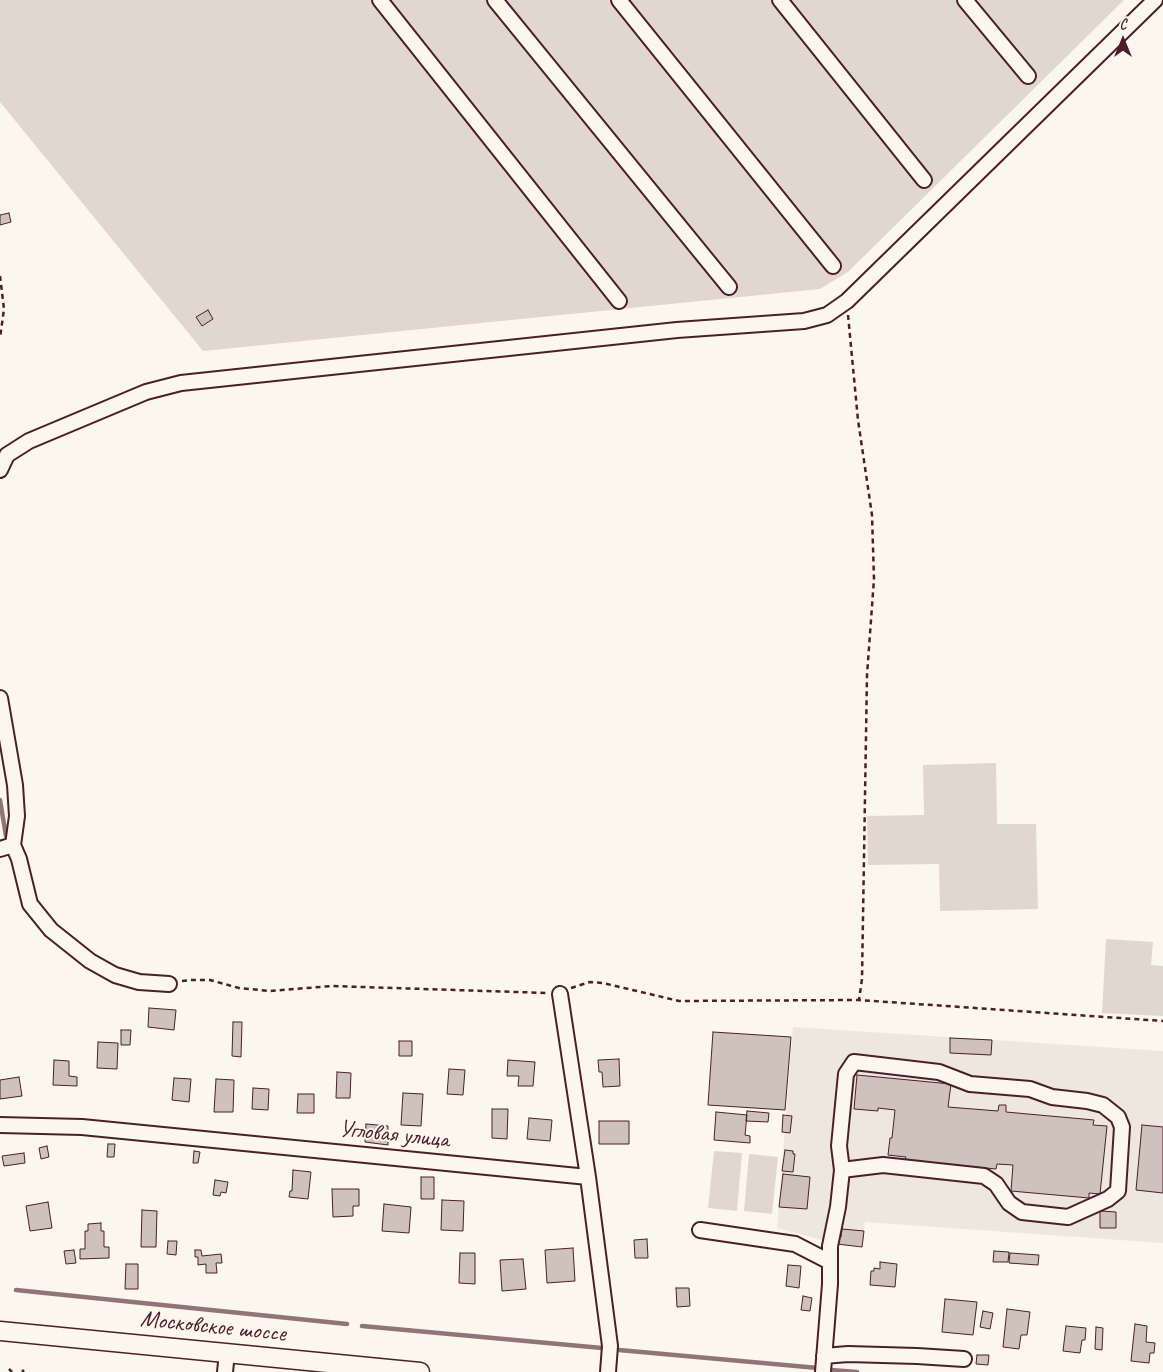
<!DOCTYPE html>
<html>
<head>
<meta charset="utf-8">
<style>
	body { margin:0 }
	#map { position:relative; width:1163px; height:1372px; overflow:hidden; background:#fbf7ec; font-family:Caveat,sans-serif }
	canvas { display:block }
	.north { position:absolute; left:1098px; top:15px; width:50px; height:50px; -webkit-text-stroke:4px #fbf7ec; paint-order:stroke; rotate:0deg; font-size:14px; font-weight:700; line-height:20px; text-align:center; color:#4a1f2b }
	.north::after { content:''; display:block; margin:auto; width:18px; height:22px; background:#4a1f2b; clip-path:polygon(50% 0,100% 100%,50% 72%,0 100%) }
</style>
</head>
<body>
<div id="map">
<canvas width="1163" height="1372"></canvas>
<div class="north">С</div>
</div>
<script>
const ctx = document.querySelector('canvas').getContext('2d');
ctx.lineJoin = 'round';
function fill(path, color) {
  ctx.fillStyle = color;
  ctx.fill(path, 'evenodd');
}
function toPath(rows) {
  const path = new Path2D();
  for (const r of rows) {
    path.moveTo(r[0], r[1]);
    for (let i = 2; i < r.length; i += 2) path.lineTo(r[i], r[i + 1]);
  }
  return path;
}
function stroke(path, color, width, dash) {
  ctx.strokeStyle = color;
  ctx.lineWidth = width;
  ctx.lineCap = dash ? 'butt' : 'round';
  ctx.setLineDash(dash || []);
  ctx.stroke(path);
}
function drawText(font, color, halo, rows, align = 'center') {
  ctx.font = font + ' Caveat,sans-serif';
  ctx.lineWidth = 4;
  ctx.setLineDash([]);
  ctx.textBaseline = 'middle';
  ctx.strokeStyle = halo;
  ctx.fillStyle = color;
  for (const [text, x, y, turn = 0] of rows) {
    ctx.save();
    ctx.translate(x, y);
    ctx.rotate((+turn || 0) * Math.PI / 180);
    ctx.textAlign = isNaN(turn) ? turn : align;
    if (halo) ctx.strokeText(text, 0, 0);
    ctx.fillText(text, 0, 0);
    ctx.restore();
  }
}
const built = toPath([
	[793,1027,1163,1051,1163,1243,865,1222,862,1247,837,1244,777,1228]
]);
const green = toPath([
	[0,0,1124,0,848,272,820,289,203,351,0,102],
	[996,763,997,824,1036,824,1038,909,940,911,939,864,868,865,867,816,924,815,923,765],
	[1106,939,1153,942,1151,965,1163,966,1163,1016,1102,1013],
	[714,1151,742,1153,737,1211,708,1208],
	[749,1154,778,1157,772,1214,744,1211]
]);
const stream = toPath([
	[0,800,6,836],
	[16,1290,347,1324],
	[362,1326,602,1348],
	[619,1350,818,1368],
	[831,1370,857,1372]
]);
const building = toPath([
	[9,213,11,222,0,225,0,215,9,213],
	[208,310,213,319,202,326,196,317,208,310],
	[149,1008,176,1010,174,1030,148,1027,149,1008],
	[233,1022,242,1022,241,1057,232,1056,233,1022],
	[121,1030,131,1030,130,1045,121,1045,121,1030],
	[713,1032,791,1037,785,1110,708,1105,713,1032],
	[950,1038,992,1040,991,1055,950,1053,950,1038],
	[399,1041,412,1041,412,1056,399,1056,399,1041],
	[98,1042,118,1043,117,1069,97,1068,98,1042],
	[619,1059,620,1086,603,1087,602,1072,599,1072,598,1060,619,1059],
	[54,1060,69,1061,69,1076,77,1077,77,1086,53,1085,54,1060],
	[508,1060,535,1062,533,1086,518,1086,519,1076,507,1076,508,1060],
	[449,1069,465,1070,463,1095,447,1094,449,1069],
	[337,1072,351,1073,350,1098,336,1098,337,1072],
	[857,1075,951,1084,948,1107,998,1111,999,1105,1006,1105,1006,1112,1094,1120,1093,1125,1107,1126,1100,1194,1089,1193,1089,1198,1011,1191,1013,1165,997,1164,996,1169,905,1160,906,1157,888,1155,890,1138,892,1138,895,1110,878,1108,878,1111,854,1109,857,1075],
	[19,1077,22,1096,0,1099,0,1080,19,1077],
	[174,1078,191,1079,189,1102,172,1100,174,1078],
	[216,1079,234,1080,233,1112,214,1112,216,1079],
	[253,1088,269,1089,268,1110,252,1109,253,1088],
	[403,1093,423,1094,421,1126,401,1125,403,1093],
	[298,1094,314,1094,314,1113,297,1113,298,1094],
	[492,1109,508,1109,507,1139,492,1138,492,1109],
	[747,1111,769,1113,768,1122,746,1121,747,1111],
	[716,1112,747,1115,745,1135,750,1136,750,1143,714,1140,716,1112],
	[783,1115,792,1116,790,1133,782,1132,783,1115],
	[529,1118,552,1120,550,1141,527,1139,529,1118],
	[599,1121,629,1121,629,1144,599,1144,599,1121],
	[366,1124,388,1126,388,1145,365,1142,366,1124],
	[1142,1125,1163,1127,1163,1193,1136,1190,1142,1125],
	[108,1144,115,1144,114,1157,107,1157,108,1144],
	[47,1146,49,1157,41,1159,39,1148,47,1146],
	[785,1150,793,1151,793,1154,795,1154,793,1172,782,1171,785,1150],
	[194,1151,200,1152,198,1163,193,1163,194,1151],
	[24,1153,25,1163,4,1166,2,1156,24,1153],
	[293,1170,311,1172,308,1199,289,1197,290,1191,292,1191,293,1170],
	[783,1174,810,1177,807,1209,779,1207,783,1174],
	[421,1177,434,1177,434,1199,421,1199,421,1177],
	[215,1180,228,1182,226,1193,221,1192,220,1196,213,1195,215,1180],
	[332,1189,359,1189,359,1206,353,1206,353,1216,333,1217,332,1189],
	[442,1200,464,1201,463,1231,441,1230,442,1200],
	[48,1202,52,1228,30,1231,26,1206,48,1202],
	[384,1204,411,1207,409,1233,382,1231,384,1204],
	[142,1210,157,1211,156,1247,141,1247,142,1210],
	[1100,1211,1116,1212,1116,1228,1100,1228,1100,1211],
	[101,1223,101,1231,104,1231,104,1247,109,1247,109,1258,80,1259,80,1249,85,1249,85,1231,88,1231,88,1224,101,1223],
	[842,1229,864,1231,862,1247,837,1244,838,1237,841,1237,842,1229],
	[647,1239,648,1258,635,1258,634,1240,647,1239],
	[168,1241,177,1241,176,1255,167,1254,168,1241],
	[573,1248,575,1281,547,1283,545,1250,573,1248],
	[74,1250,76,1263,66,1264,64,1251,74,1250],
	[195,1250,201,1250,202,1256,221,1254,222,1263,216,1263,217,1273,206,1273,206,1264,198,1265,198,1257,195,1257,195,1250],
	[994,1251,1009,1252,1008,1262,993,1262,994,1251],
	[460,1253,475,1253,475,1284,459,1283,460,1253],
	[1010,1253,1039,1255,1038,1265,1009,1263,1010,1253],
	[523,1259,526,1289,502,1291,500,1260,523,1259],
	[880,1262,897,1264,895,1287,870,1285,871,1271,874,1271,874,1268,880,1269,880,1262],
	[126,1264,138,1264,138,1289,125,1289,126,1264],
	[788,1265,801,1266,799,1288,786,1286,788,1265],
	[676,1288,689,1288,690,1306,677,1307,676,1288],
	[803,1296,812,1298,810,1311,801,1310,803,1296],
	[945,1299,977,1302,973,1335,942,1332,945,1299],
	[1007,1309,1030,1312,1027,1335,1021,1335,1019,1349,1003,1347,1007,1309],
	[983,1311,993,1313,990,1329,980,1327,983,1311],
	[1135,1324,1147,1326,1146,1342,1155,1343,1154,1353,1150,1353,1149,1363,1131,1361,1135,1324],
	[1066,1326,1086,1328,1085,1340,1082,1340,1080,1353,1063,1351,1066,1326],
	[1096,1327,1103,1328,1102,1350,1095,1349,1096,1327],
	[977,1355,989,1355,988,1365,976,1364,977,1355]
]);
const path = toPath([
	[0,276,4,309,0,338],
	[848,315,858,420,872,515,874,579,867,675,862,979,859,1000],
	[182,981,192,980,210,980,239,988,270,991,332,986,547,993],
	[571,988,590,982,603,983,679,1001,859,1000,1163,1021],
	[9,1369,12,1372],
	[22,1372,24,1370]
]);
const minor = toPath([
	[380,0,619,301],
	[495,0,729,287],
	[619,0,833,266],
	[780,0,924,180],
	[965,0,1028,76],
	[0,470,7,455,29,441,146,392,181,383,677,330,804,321,827,315,847,301,1155,0],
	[0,698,15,785,17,816,13,845,19,859,30,904,51,930,90,961,115,975,139,982,169,984],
	[0,849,13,845],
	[560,994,588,1177],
	[0,1125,82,1127,588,1177,610,1346,608,1372],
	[700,1230,795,1244,830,1262],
	[824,1356,848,1354,917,1356,964,1359],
	[225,1372,227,1353],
	[823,1372,830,1284,830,1246,838,1207,842,1170,839,1146,846,1074,854,1062,939,1072,970,1084,1030,1089,1052,1097,1087,1101,1103,1105,1118,1117,1122,1127,1118,1191,1108,1199,1068,1217,1022,1212,1009,1203,996,1184,984,1176,883,1165,842,1170]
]);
const major = toPath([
	[0,1331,420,1372]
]);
const streetNames = [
	["Угловая улица",394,1135,6],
	["Московское шоссе",213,1327,6]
];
fill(built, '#eee7de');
fill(green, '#e2d7d0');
stroke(stream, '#907477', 4.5);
fill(building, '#cfc2bc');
stroke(building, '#4a1f2b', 1);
stroke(minor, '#4a1f2b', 18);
stroke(major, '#4a1f2b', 21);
stroke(path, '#4a1f2b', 2.5, [5, 4]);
stroke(minor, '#fbf7ec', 14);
stroke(major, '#fbf7ec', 18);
drawText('24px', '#4a1f2b', '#fbf7ec', streetNames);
</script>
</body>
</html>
